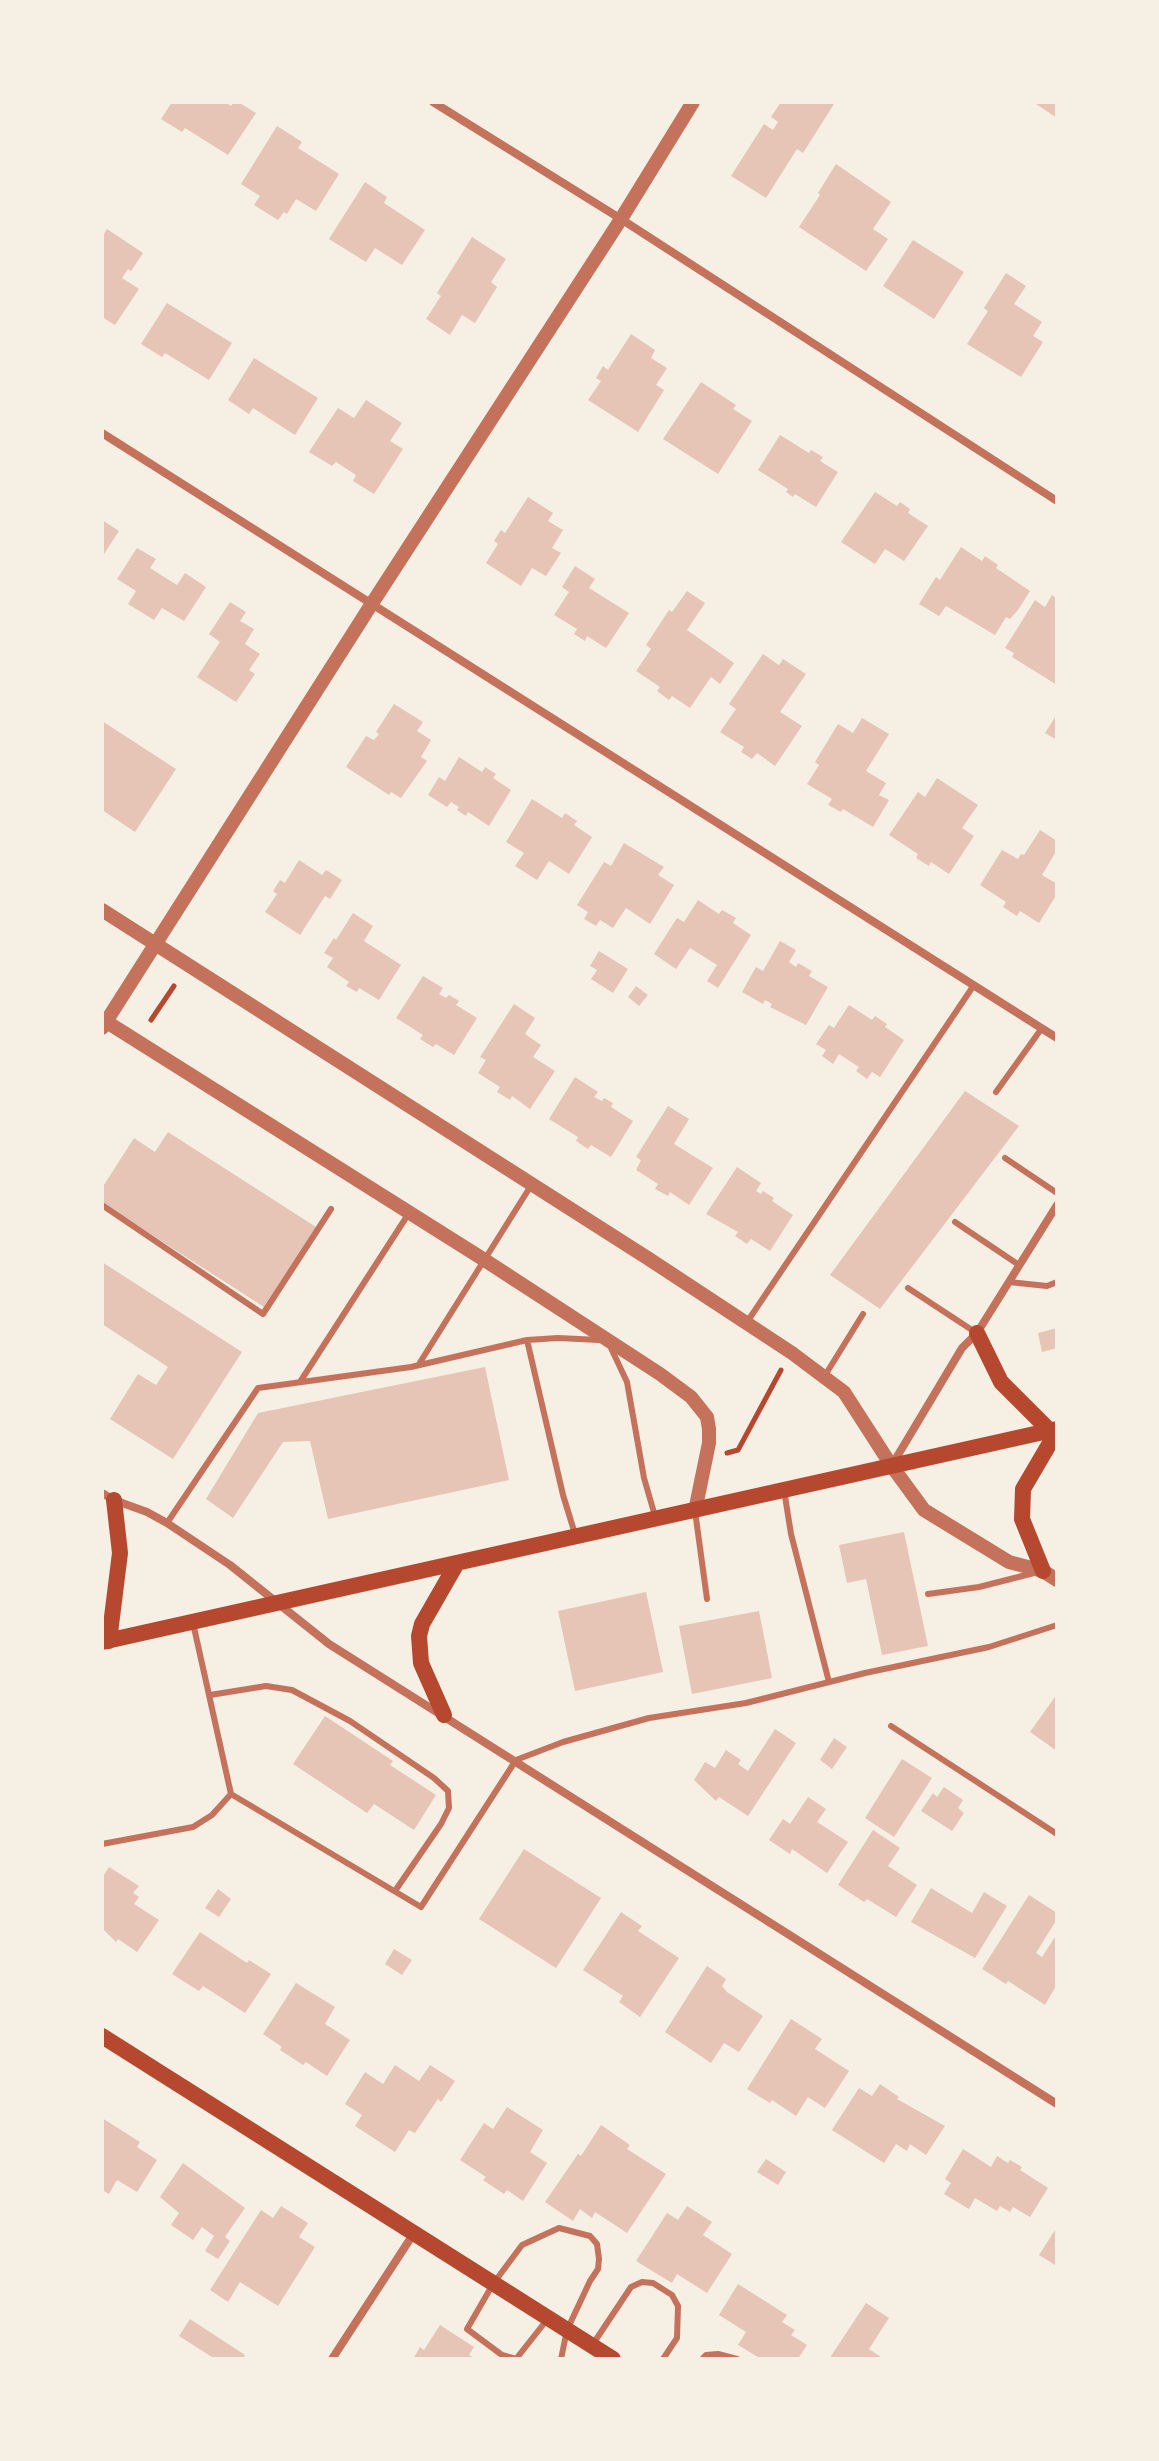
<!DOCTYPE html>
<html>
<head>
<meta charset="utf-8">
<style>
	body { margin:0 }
	#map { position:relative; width:1159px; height:2461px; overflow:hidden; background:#f6efe4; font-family:"Exo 2",sans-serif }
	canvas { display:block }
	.frame { position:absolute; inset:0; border:104px solid #f6efe4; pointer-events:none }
</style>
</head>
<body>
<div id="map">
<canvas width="1159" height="2461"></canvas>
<div class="frame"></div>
</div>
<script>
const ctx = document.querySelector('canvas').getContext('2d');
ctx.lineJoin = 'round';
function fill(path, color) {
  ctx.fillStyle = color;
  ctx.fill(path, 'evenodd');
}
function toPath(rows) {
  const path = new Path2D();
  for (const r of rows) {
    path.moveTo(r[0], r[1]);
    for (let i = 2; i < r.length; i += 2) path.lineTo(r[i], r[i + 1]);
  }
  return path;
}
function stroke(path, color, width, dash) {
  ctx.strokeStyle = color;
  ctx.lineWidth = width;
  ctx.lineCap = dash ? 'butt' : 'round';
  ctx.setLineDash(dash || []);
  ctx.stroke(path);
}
const building = toPath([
	[172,102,225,102,231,106,234,102,238,102,256,113,228,155,185,128,182,132,161,119],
	[781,102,830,102,834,104,803,153,797,149,766,198,731,176,764,124,773,130,778,122,771,117],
	[1033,102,1057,102,1057,118],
	[277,126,302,142,298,148,339,174,316,211,296,199,287,214,284,212,278,220,254,205,260,196,241,184],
	[836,164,891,202,873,229,888,239,866,271,799,227,820,195,818,193],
	[365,182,387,197,384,203,425,230,402,265,375,248,366,262,329,239],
	[107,229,143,253,131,271,128,269,122,278,139,289,115,325,102,317,102,237],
	[472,237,506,259,491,282,497,287,475,323,462,315,450,335,426,319,441,296,437,293],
	[913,240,964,272,934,319,883,286],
	[1006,273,1026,286,1014,304,1042,322,1033,336,1043,342,1021,377,967,344,988,311,984,308],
	[167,303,232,343,209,380,165,353,162,357,141,344],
	[631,334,655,350,651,358,667,368,656,385,664,390,638,432,588,400,601,381,596,378,603,366,608,370],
	[254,358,318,398,295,435,253,408,249,414,228,400],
	[701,382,736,405,733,409,752,421,718,474,663,439],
	[366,400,402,423,390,441,403,449,374,494,353,481,356,475,336,462,332,466,309,452,338,408,354,418],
	[780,435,809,453,811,450,823,457,820,461,838,472,816,507,795,494,793,497,786,492,788,489,758,470],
	[875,492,897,506,900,502,910,509,908,513,928,526,904,561,885,549,875,564,841,542],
	[528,497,553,513,548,521,563,530,552,548,561,553,546,576,532,568,521,586,486,563,498,544,494,541,501,530,505,533],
	[102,520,119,531,102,557],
	[961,547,982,561,985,556,998,565,996,568,1030,591,1018,610,1010,619,1006,617,995,635,946,606,939,616,919,604,936,577,940,580],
	[137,548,156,559,150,568,177,585,185,573,206,587,184,621,162,608,154,620,128,604,136,591,117,579],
	[575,566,595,579,589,588,629,613,606,648,587,636,585,641,574,634,577,629,554,615,569,592,562,587],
	[687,591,705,603,687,630,734,663,720,684,711,677,690,708,672,696,669,700,657,691,660,687,636,671,651,649,646,645,669,610,672,612],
	[1052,595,1057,599,1057,685,1012,657,1014,653,1005,648,1035,600,1045,607],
	[230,602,246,612,240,621,254,629,245,644,260,654,249,670,255,674,236,702,197,677,220,642,209,634],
	[763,654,779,665,783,659,806,674,780,712,802,726,775,766,757,753,752,759,741,752,744,747,720,732,736,709,729,704],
	[394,704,423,722,417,731,431,740,421,757,427,761,401,798,391,792,389,795,346,767,366,736,374,740,379,734,376,732],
	[1057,714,1057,740,1045,733],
	[862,718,889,734,866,771,886,783,879,795,889,800,873,827,843,809,841,812,828,805,832,799,807,784,819,765,815,762,838,724,853,733],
	[102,721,176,769,135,832,102,810],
	[459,757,482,772,485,767,496,774,493,778,511,790,489,826,468,812,466,816,457,810,459,807,451,802,447,807,428,795,439,777,445,781],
	[937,778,978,805,962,828,974,836,949,874,931,862,929,866,916,858,918,854,889,835,918,792,925,797],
	[532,799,562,818,565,813,577,821,574,825,592,837,569,874,549,861,537,880,515,866,524,853,506,842],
	[1040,830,1057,841,1057,850,1042,875,1057,884,1057,894,1039,923,1020,911,1017,916,1003,907,1006,902,980,885,1002,850,1018,859,1021,854,1024,855],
	[624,843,664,867,658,875,674,885,650,924,626,908,613,928,600,920,596,926,584,919,588,912,577,905,604,862,611,866],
	[299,860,322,875,326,870,342,880,330,899,325,896,300,935,265,912,277,894,273,891,280,880,285,883],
	[698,900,719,914,722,910,736,918,733,923,751,935,718,988,707,981,717,965,690,948,676,969,654,954,677,918,684,922],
	[353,913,373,926,364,941,401,965,379,1000,359,988,357,992,346,986,349,982,327,967,333,958,324,953,334,938,336,940],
	[780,941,796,950,789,962,796,967,798,963,812,971,809,976,828,987,806,1025,770,1007,772,1004,765,1000,763,1004,742,992,756,967,763,971],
	[599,951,628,969,613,993,591,979,597,970,590,966],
	[423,976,443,988,439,994,446,998,449,995,459,1001,456,1005,477,1018,454,1055,436,1044,433,1047,420,1039,423,1035,396,1018],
	[636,986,648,995,639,1006,628,997],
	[514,1004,535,1018,525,1034,541,1045,533,1057,555,1071,530,1109,512,1096,510,1100,497,1092,500,1087,478,1073,486,1060,480,1057],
	[849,1005,872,1020,875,1016,887,1024,885,1027,904,1040,880,1077,872,1072,867,1079,856,1071,859,1067,839,1054,833,1064,822,1056,826,1050,816,1044,829,1025,834,1028],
	[575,1077,598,1092,594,1097,602,1101,604,1098,613,1103,611,1107,633,1121,611,1157,591,1145,588,1149,576,1141,578,1137,549,1119],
	[965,1091,1019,1126,880,1309,830,1275],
	[668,1106,689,1119,674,1144,713,1168,689,1205,670,1192,668,1196,655,1189,658,1184,636,1170,641,1160,636,1157],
	[168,1132,316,1227,264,1307,102,1203,102,1188,134,1138,155,1152],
	[737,1167,761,1183,756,1191,761,1194,763,1191,774,1198,772,1201,793,1215,770,1251,751,1239,747,1244,735,1236,738,1232,706,1214],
	[102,1262,242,1352,173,1459,110,1419,138,1374,156,1385,168,1367,102,1324],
	[1057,1328,1057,1348,1042,1352,1038,1333],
	[485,1367,509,1480,328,1519,310,1441,283,1442,233,1518,206,1499,258,1413],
	[904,1532,928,1646,882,1655,866,1579,847,1583,839,1545],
	[646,1592,663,1672,575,1691,558,1611],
	[759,1611,772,1678,692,1694,679,1626],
	[1057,1694,1057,1751,1030,1732],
	[325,1716,393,1761,390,1765,436,1795,414,1830,374,1804,367,1813,293,1764],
	[775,1729,796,1743,748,1816,719,1797,716,1801,694,1780,705,1762,715,1768,726,1750,741,1760,738,1764,748,1771],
	[834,1738,847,1747,832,1769,820,1760],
	[902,1759,932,1778,894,1837,865,1818],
	[944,1787,963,1800,958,1808,964,1813,952,1831,921,1811,933,1793,937,1797],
	[808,1797,826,1809,817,1822,848,1842,827,1873,792,1849,790,1854,769,1840,783,1819,790,1824],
	[873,1830,900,1848,888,1866,917,1885,896,1917,867,1899,864,1902,838,1885],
	[524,1849,601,1898,556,1968,479,1919],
	[109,1867,139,1886,133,1893,139,1897,134,1904,159,1920,137,1952,118,1939,116,1942,102,1928,102,1878],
	[931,1888,972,1913,984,1892,1007,1906,975,1958,911,1922],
	[218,1889,231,1899,219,1917,205,1908],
	[1029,1895,1057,1913,1057,1919,1036,1953,1042,1957,1057,1934,1057,1984,1045,2005,1008,1981,1006,1984,982,1969],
	[621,1912,642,1926,638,1931,679,1958,640,2017,619,2002,623,1996,583,1970],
	[200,1932,247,1963,249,1960,271,1974,245,2013,203,1986,199,1991,172,1974],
	[394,1949,412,1960,402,1975,385,1964],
	[707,1966,726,1979,722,1986,727,1992,763,2016,739,2052,724,2043,711,2063,665,2032],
	[296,1983,335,2007,325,2024,350,2040,327,2076,306,2062,303,2065,280,2050,282,2047,263,2034],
	[791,2019,822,2039,815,2049,849,2071,825,2108,808,2097,796,2116,772,2100,770,2103,747,2089],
	[395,2065,419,2081,430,2065,455,2081,441,2102,438,2099,415,2133,409,2130,395,2152,355,2126,362,2115,345,2104,365,2072,383,2084],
	[880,2084,899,2097,897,2099,945,2126,926,2155,910,2144,907,2151,896,2144,884,2163,832,2130,859,2088,872,2096],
	[507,2107,543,2130,530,2152,547,2163,523,2201,507,2190,504,2194,483,2180,486,2177,460,2160,484,2123,493,2129],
	[102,2118,140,2142,137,2147,157,2160,137,2192,117,2180,109,2194,102,2190],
	[601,2125,630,2145,627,2149,666,2174,627,2233,595,2212,592,2218,580,2209,573,2221,545,2202,578,2154,581,2156],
	[963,2149,991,2167,997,2156,1008,2163,1010,2160,1022,2167,1020,2170,1048,2188,1030,2217,1013,2207,1010,2212,1000,2206,997,2211,975,2198,969,2209,944,2194,951,2183,945,2179],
	[766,2159,786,2172,778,2185,757,2172],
	[183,2163,245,2208,225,2237,230,2241,218,2259,205,2251,214,2236,202,2227,193,2240,171,2225,179,2213,160,2197],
	[281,2206,308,2223,299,2237,315,2247,278,2306,240,2282,228,2302,210,2290,261,2210,273,2218],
	[687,2206,712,2222,703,2235,732,2254,707,2293,677,2274,672,2283,636,2261,667,2213,678,2220],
	[1057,2227,1057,2263,1055,2265,1039,2255],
	[738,2284,787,2315,782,2322,795,2330,791,2335,807,2345,798,2359,761,2359,738,2345,746,2332,719,2315],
	[866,2303,889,2318,869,2349,884,2359,829,2359],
	[190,2319,245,2355,243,2359,215,2359,179,2336],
	[440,2325,474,2347,469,2355,476,2359,413,2359,420,2347,424,2350]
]);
const path = toPath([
	[151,1020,174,986],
	[727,1453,738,1450,781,1370]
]);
const service = toPath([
	[996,1092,1042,1028],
	[1005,1158,1057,1193],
	[102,1205,263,1314,331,1209],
	[955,1222,1019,1265],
	[1009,1282,1047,1286,1057,1282],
	[908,1288,975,1332],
	[747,1322,974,985],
	[527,1340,558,1338,599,1340],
	[610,1346,627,1382,644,1478,655,1516],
	[419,1364,532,1184],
	[824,1377,863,1314],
	[300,1382,409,1213],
	[784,1490,791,1534,829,1682],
	[695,1511,707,1599],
	[167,1523,258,1388,411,1367,527,1340,563,1495,575,1534],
	[928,1594,979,1587,1034,1573],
	[193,1623,231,1794,421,1907,516,1760,563,1742,649,1718,746,1703,865,1673,989,1647,1057,1625],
	[210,1695,266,1686,292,1690,350,1721,434,1778,448,1791,449,1808,441,1824,395,1891],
	[891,1726,1057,1834],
	[102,1844,193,1827,212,1815,231,1794],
	[593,2344,631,2287,642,2282,653,2283,672,2295,678,2306,677,2338,663,2359],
	[516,2359,502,2355,467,2329,493,2284,522,2245,559,2228,590,2236,597,2244,599,2259,598,2269,590,2281,567,2330,561,2359],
	[516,2359,546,2321],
	[702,2359,706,2355,718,2354,737,2359]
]);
const minor = toPath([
	[433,102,621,219,1057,501],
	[102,433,1057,1038],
	[892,1465,962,1348,977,1333,1057,1205],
	[102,1493,114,1500,147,1512,167,1523,230,1565,329,1644,1057,2104],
	[332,2359,414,2233]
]);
const tertiary = toPath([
	[102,910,649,1259,792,1353,844,1392,891,1465,924,1510,1009,1562,1043,1571,1057,1580],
	[102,1019,483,1259,660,1374,691,1397,707,1417,709,1429,709,1443,695,1511],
	[102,1028,371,605,621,219,693,102]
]);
const secondary = toPath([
	[977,1333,1001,1382,1050,1431],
	[1043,1571,1022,1519,1023,1489,1057,1431],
	[109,1641,120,1553,114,1500],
	[102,1642,1057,1429],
	[444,1715,421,1663,419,1636,422,1624,457,1563],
	[102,2036,613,2359]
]);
fill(building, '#e6c5b7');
stroke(path, '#b5482f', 5);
stroke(service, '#c5725c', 6);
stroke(minor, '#c5725c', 8);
stroke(tertiary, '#c5725c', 14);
stroke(secondary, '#b5482f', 16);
</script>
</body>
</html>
